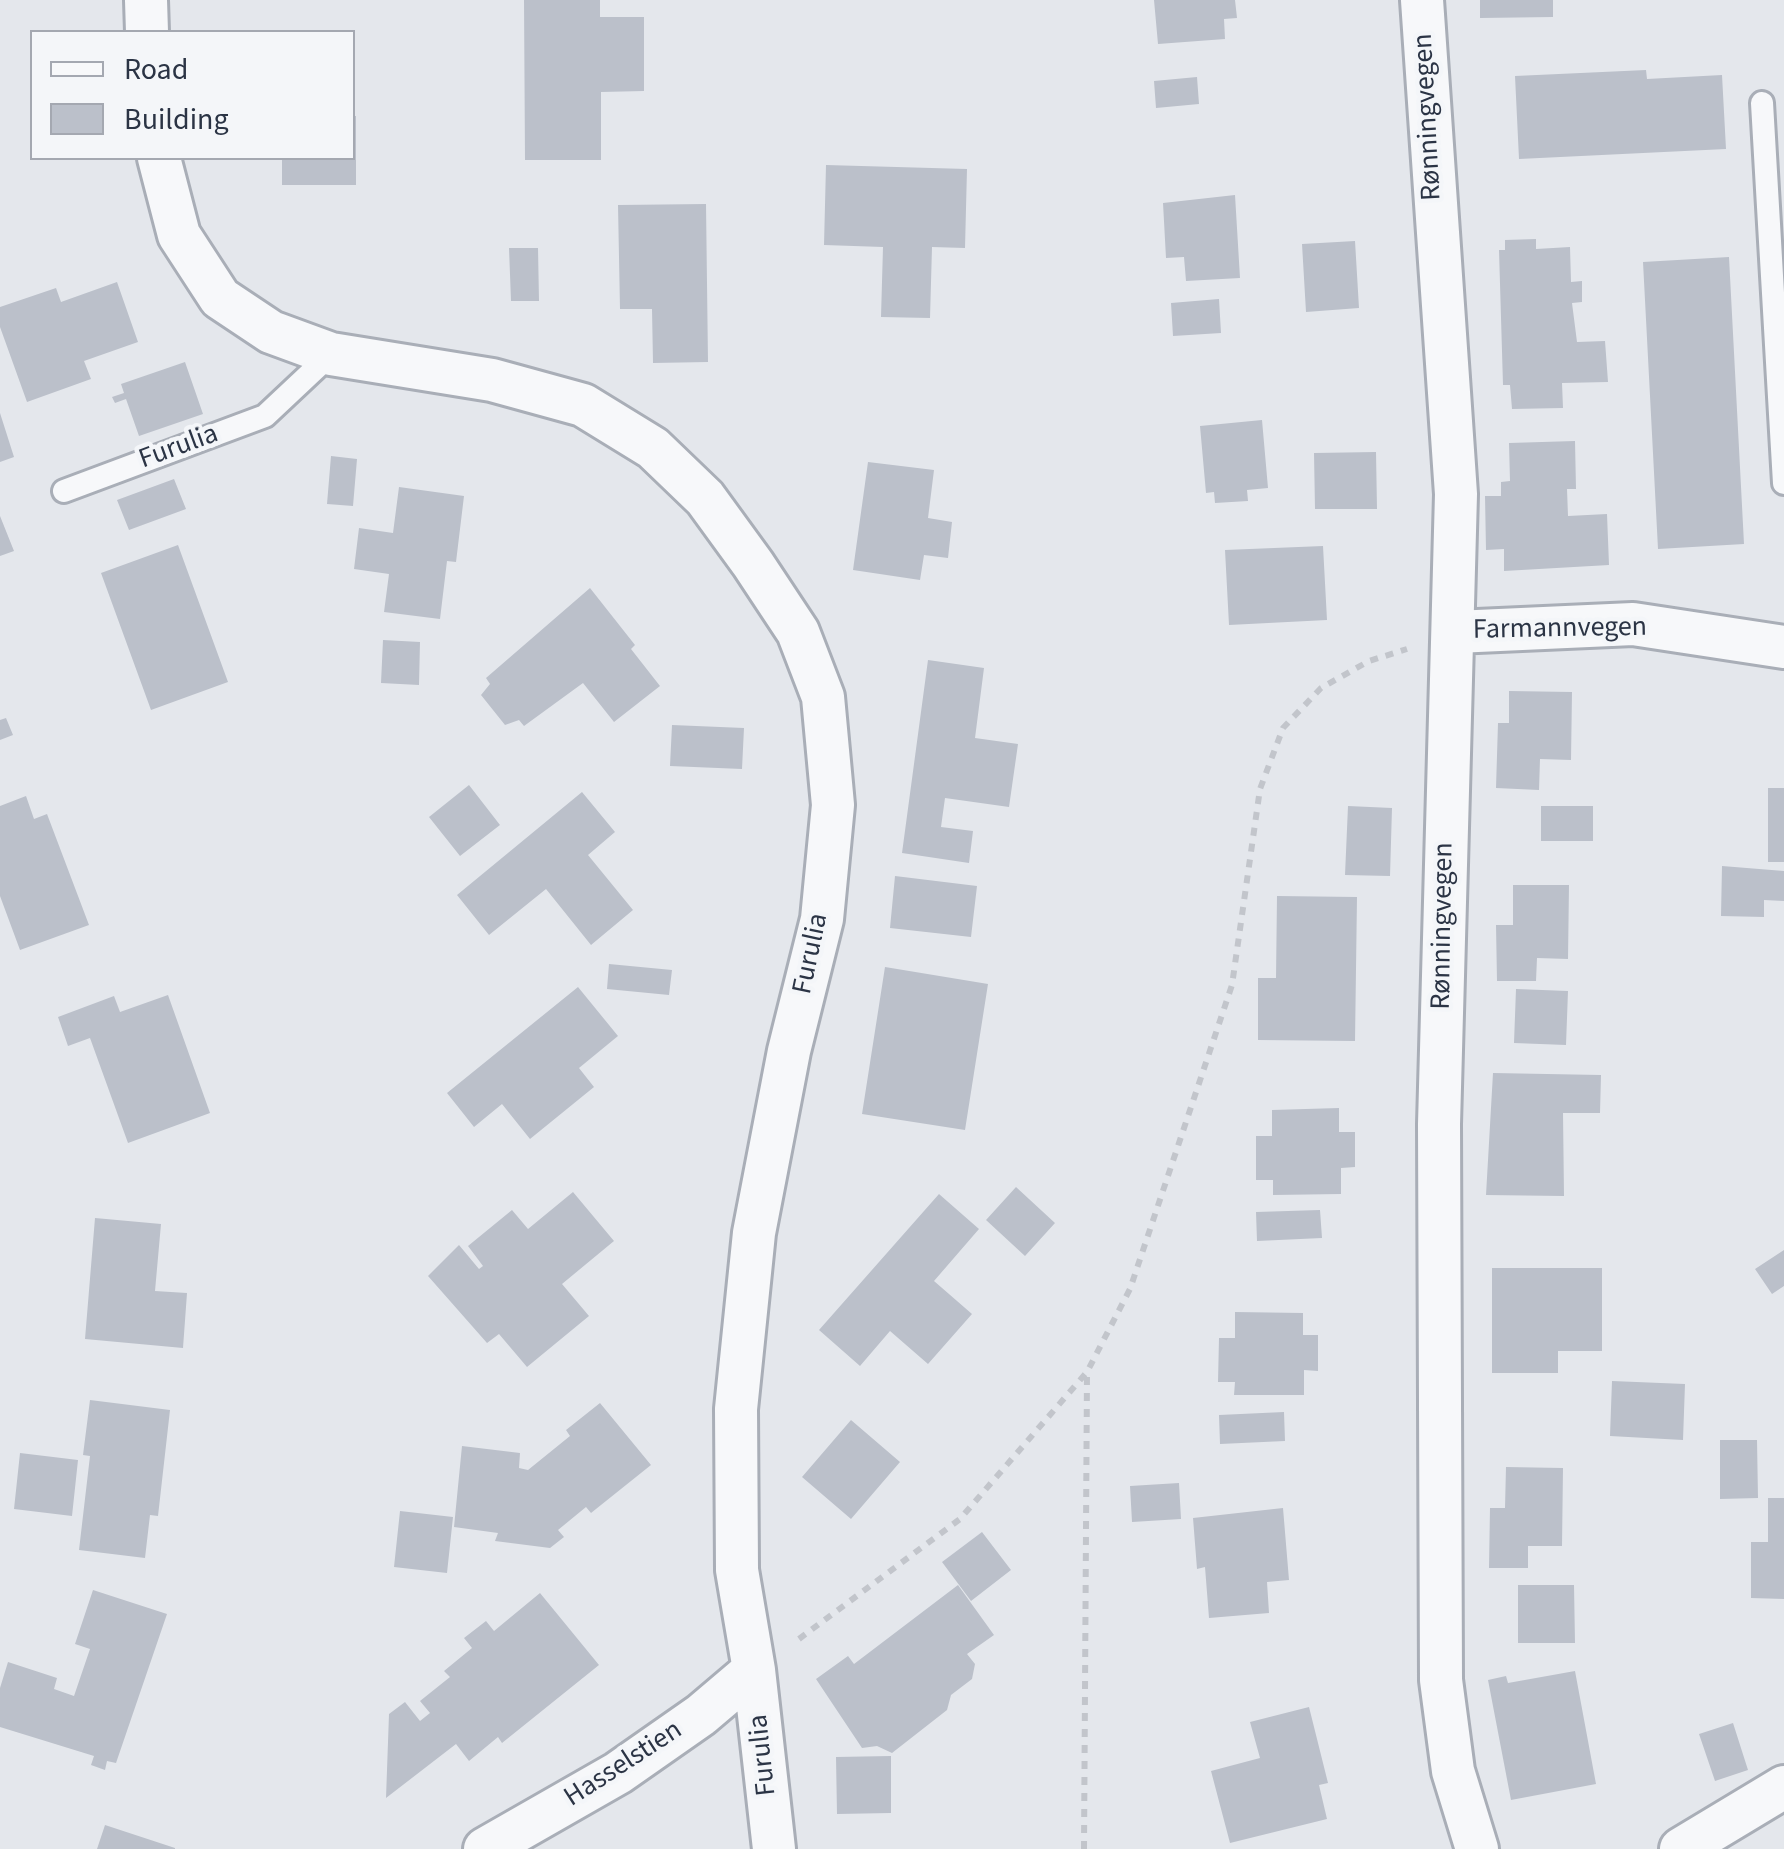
<!DOCTYPE html>
<html>
<head>
<meta charset="utf-8">
<style>
	body { margin:0 }
	#map { position:relative; width:1784px; height:1849px; overflow:hidden; background:#e4e7ec; font-family:"Source Sans 3",sans-serif }
	canvas { display:block }
	.legend { position:absolute; left:30px; top:30px; width:325px; height:130px; box-sizing:border-box; background:#f4f6f9; border:2px solid #a4a8b1; margin:0; padding:12px 18px; list-style:none; font-size:30px; color:#2b3445 }
	.legend li { display:flex; align-items:center; gap:20px; height:50px }
	.legend b { width:50px; border:2px solid #a4a8b1 }
</style>
</head>
<body>
<div id="map">
<canvas width="1784" height="1849"></canvas>
<ul class="legend">
<li><b style="height:12px;background:#f7f8fa"></b>Road</li>
<li><b style="height:28px;background:#bbc0ca"></b>Building</li>
</ul>
</div>
<script>
const ctx = document.querySelector('canvas').getContext('2d');
ctx.lineJoin = 'round';
function fill(path, color) {
  ctx.fillStyle = color;
  ctx.fill(path, 'evenodd');
}
function toPath(rows) {
  const path = new Path2D();
  for (const r of rows) {
    path.moveTo(r[0], r[1]);
    for (let i = 2; i < r.length; i += 2) path.lineTo(r[i], r[i + 1]);
  }
  return path;
}
function stroke(path, color, width, dash) {
  ctx.strokeStyle = color;
  ctx.lineWidth = width;
  ctx.lineCap = dash ? 'butt' : 'round';
  ctx.setLineDash(dash || []);
  ctx.stroke(path);
}
function drawText(font, color, halo, rows, align = 'center') {
  ctx.font = font + ' "Source Sans 3",sans-serif';
  ctx.lineWidth = 9;
  ctx.setLineDash([]);
  ctx.textBaseline = 'middle';
  ctx.strokeStyle = halo;
  ctx.fillStyle = color;
  for (const [text, x, y, turn = 0] of rows) {
    ctx.save();
    ctx.translate(x, y);
    ctx.rotate((+turn || 0) * Math.PI / 180);
    ctx.textAlign = isNaN(turn) ? turn : align;
    if (halo) ctx.strokeText(text, 0, 0);
    ctx.fillText(text, 0, 0);
    ctx.restore();
  }
}
const building = toPath([
	[524,0,600,0,600,17,644,17,644,91,601,92,601,160,525,160],
	[1154,0,1235,0,1237,18,1224,19,1225,39,1158,44],
	[1480,0,1553,0,1553,17,1480,18],
	[1646,70,1647,79,1722,75,1726,149,1519,159,1515,76],
	[1197,77,1199,104,1156,108,1154,81],
	[352,116,356,116,356,185,282,185,282,158,352,158],
	[826,165,967,169,965,248,932,247,930,318,881,317,883,247,824,245],
	[1235,195,1240,278,1186,281,1184,257,1166,258,1163,203],
	[706,204,708,362,653,363,652,309,620,309,618,205],
	[1536,239,1536,249,1570,247,1571,282,1582,281,1582,302,1572,303,1577,342,1605,341,1608,382,1562,383,1563,408,1512,409,1510,385,1503,385,1499,250,1505,250,1505,240],
	[1355,241,1359,308,1306,312,1302,244],
	[509,248,538,248,539,301,511,301],
	[1729,257,1744,544,1658,549,1643,262],
	[117,282,138,342,84,361,91,379,27,402,0,327,0,307,56,288,61,302],
	[1219,299,1221,333,1173,336,1171,303],
	[185,362,203,414,139,436,126,399,115,403,112,397,124,393,121,384],
	[0,413,14,457,0,462],
	[1262,420,1268,488,1247,490,1248,501,1215,503,1214,492,1206,493,1200,426],
	[1575,441,1576,489,1567,489,1568,516,1607,514,1609,565,1504,571,1504,549,1486,550,1485,496,1501,496,1501,482,1510,481,1509,443],
	[1376,452,1377,509,1315,509,1314,453],
	[331,456,357,459,353,506,327,504],
	[868,462,934,470,928,518,952,522,948,558,924,555,920,580,853,570],
	[174,479,186,509,129,530,117,500],
	[399,487,464,496,456,562,447,561,440,619,384,612,389,574,354,569,359,528,393,533],
	[0,516,14,551,0,556],
	[178,545,228,682,151,710,101,573],
	[1323,546,1327,620,1229,625,1225,550],
	[590,588,635,645,631,649,660,686,614,722,583,683,524,726,519,720,505,725,481,695,490,684,486,678],
	[383,640,420,642,419,685,381,683],
	[928,660,984,668,975,738,1018,744,1009,807,945,798,941,827,973,831,969,863,902,853],
	[1509,691,1572,692,1571,760,1540,759,1539,790,1496,788,1498,723,1509,723],
	[6,718,13,735,0,740,0,720],
	[672,725,744,728,742,769,670,766],
	[469,785,500,825,460,856,429,817],
	[1768,788,1784,788,1784,862,1768,862],
	[582,792,615,832,588,855,633,910,591,945,546,889,489,935,457,895],
	[26,796,34,819,47,814,89,925,20,950,0,896,0,806],
	[1348,806,1392,808,1390,876,1345,875],
	[1541,806,1593,806,1593,841,1541,841],
	[1722,866,1784,871,1784,901,1764,900,1764,917,1721,916],
	[895,876,977,886,971,937,890,928],
	[1513,885,1569,885,1568,959,1537,958,1536,981,1497,981,1496,925,1513,925],
	[1277,896,1357,897,1355,1041,1258,1040,1258,978,1276,978],
	[609,964,672,970,669,995,607,989],
	[885,967,988,984,965,1130,862,1114],
	[578,987,618,1036,579,1068,594,1087,530,1139,502,1104,474,1127,447,1093],
	[1516,989,1568,991,1566,1045,1514,1043],
	[168,995,210,1113,128,1143,90,1038,68,1046,58,1017,114,996,120,1012],
	[1493,1073,1601,1075,1600,1113,1563,1113,1564,1196,1486,1195],
	[1339,1108,1339,1132,1355,1132,1355,1167,1341,1168,1341,1194,1273,1195,1273,1180,1256,1180,1256,1136,1272,1136,1272,1110],
	[1016,1187,1055,1223,1025,1256,986,1220],
	[573,1192,614,1241,562,1284,589,1316,527,1367,499,1334,487,1343,428,1276,459,1245,479,1269,483,1266,468,1246,512,1210,528,1229],
	[939,1194,979,1229,934,1281,972,1314,928,1364,890,1331,860,1366,819,1330],
	[1320,1210,1322,1238,1257,1241,1256,1212],
	[95,1218,161,1224,155,1291,187,1293,183,1348,85,1339],
	[1784,1250,1784,1286,1772,1294,1755,1269],
	[1492,1268,1602,1268,1602,1351,1558,1351,1558,1373,1492,1373],
	[1235,1312,1303,1313,1303,1335,1318,1335,1318,1371,1304,1370,1304,1395,1234,1395,1235,1382,1218,1382,1219,1338,1235,1338],
	[1612,1381,1685,1384,1683,1440,1610,1436],
	[90,1400,170,1410,158,1516,150,1515,145,1558,79,1550,90,1456,83,1455],
	[600,1403,651,1465,591,1513,586,1507,558,1530,564,1537,550,1548,495,1541,498,1533,454,1527,462,1446,520,1453,519,1468,528,1470,570,1436,566,1430],
	[1284,1412,1285,1441,1220,1444,1219,1415],
	[851,1420,900,1462,851,1519,802,1477],
	[1720,1440,1757,1440,1758,1498,1720,1499],
	[20,1453,78,1460,72,1516,14,1509],
	[1506,1467,1563,1468,1562,1546,1528,1546,1528,1568,1489,1568,1490,1508,1505,1508],
	[1179,1483,1181,1519,1132,1522,1130,1486],
	[1768,1498,1784,1498,1784,1599,1751,1598,1751,1542,1768,1542],
	[1283,1508,1289,1580,1267,1582,1269,1613,1209,1618,1205,1567,1197,1569,1193,1518],
	[400,1511,453,1517,447,1573,394,1567],
	[982,1532,1011,1570,971,1601,942,1562],
	[958,1585,994,1635,967,1654,975,1664,972,1679,951,1695,947,1710,892,1753,877,1746,862,1748,816,1679,848,1656,854,1664],
	[1518,1585,1574,1585,1575,1643,1518,1643],
	[93,1590,167,1614,116,1763,107,1761,105,1770,91,1765,94,1756,0,1727,0,1688,8,1662,57,1678,54,1689,74,1696,90,1649,75,1644],
	[540,1593,599,1665,502,1743,498,1737,469,1761,456,1744,386,1798,389,1714,405,1702,420,1721,430,1713,420,1701,450,1677,444,1671,472,1648,464,1638,486,1621,494,1631],
	[1575,1671,1596,1784,1511,1800,1488,1680,1506,1676,1508,1683],
	[1309,1707,1328,1783,1319,1785,1327,1819,1230,1843,1211,1771,1260,1758,1250,1722],
	[1733,1723,1748,1770,1715,1781,1699,1734],
	[891,1756,891,1813,837,1814,836,1757],
	[105,1825,175,1848,175,1849,97,1849]
]);
const path = toPath([
	[799,1639,960,1519,1087,1372,1130,1289,1232,985,1260,789,1283,728,1321,688,1369,661,1407,649],
	[1084,1849,1087,1373]
]);
const lane = toPath([
	[1762,103,1784,483],
	[64,491,265,416,331,354]
]);
const street = toPath([
	[146,0,147,32],
	[1422,0,1456,494,1439,1124,1441,1680,1453,1771,1477,1849],
	[159,158,179,235,220,298,271,332,331,354,492,380,583,405,653,448,705,498,753,564,798,632,823,697,833,805,822,919,789,1051,754,1233,736,1409,737,1570,754,1670,774,1849],
	[1455,632,1633,624,1784,647],
	[485,1849,618,1773,701,1715,754,1670],
	[1681,1849,1784,1787]
]);
const streetNames = [
	["Rønningvegen",1429,117,-93],
	["Furulia",179,448,-20],
	["Farmannvegen",1560,630,-1],
	["Rønningvegen",1444,926,-89],
	["Furulia",812,954,-78],
	["Furulia",764,1755,-96],
	["Hasselstien",624,1765,-33]
];
fill(building, '#bbc0ca');
stroke(lane, '#a9aeb7', 28);
stroke(street, '#a9aeb7', 48);
stroke(path, '#c2c5cb', 6, [8, 8]);
stroke(lane, '#f7f8fa', 22);
stroke(street, '#f7f8fa', 42);
drawText('28px', '#2b3445', '#f4f6f9', streetNames);
</script>
</body>
</html>
